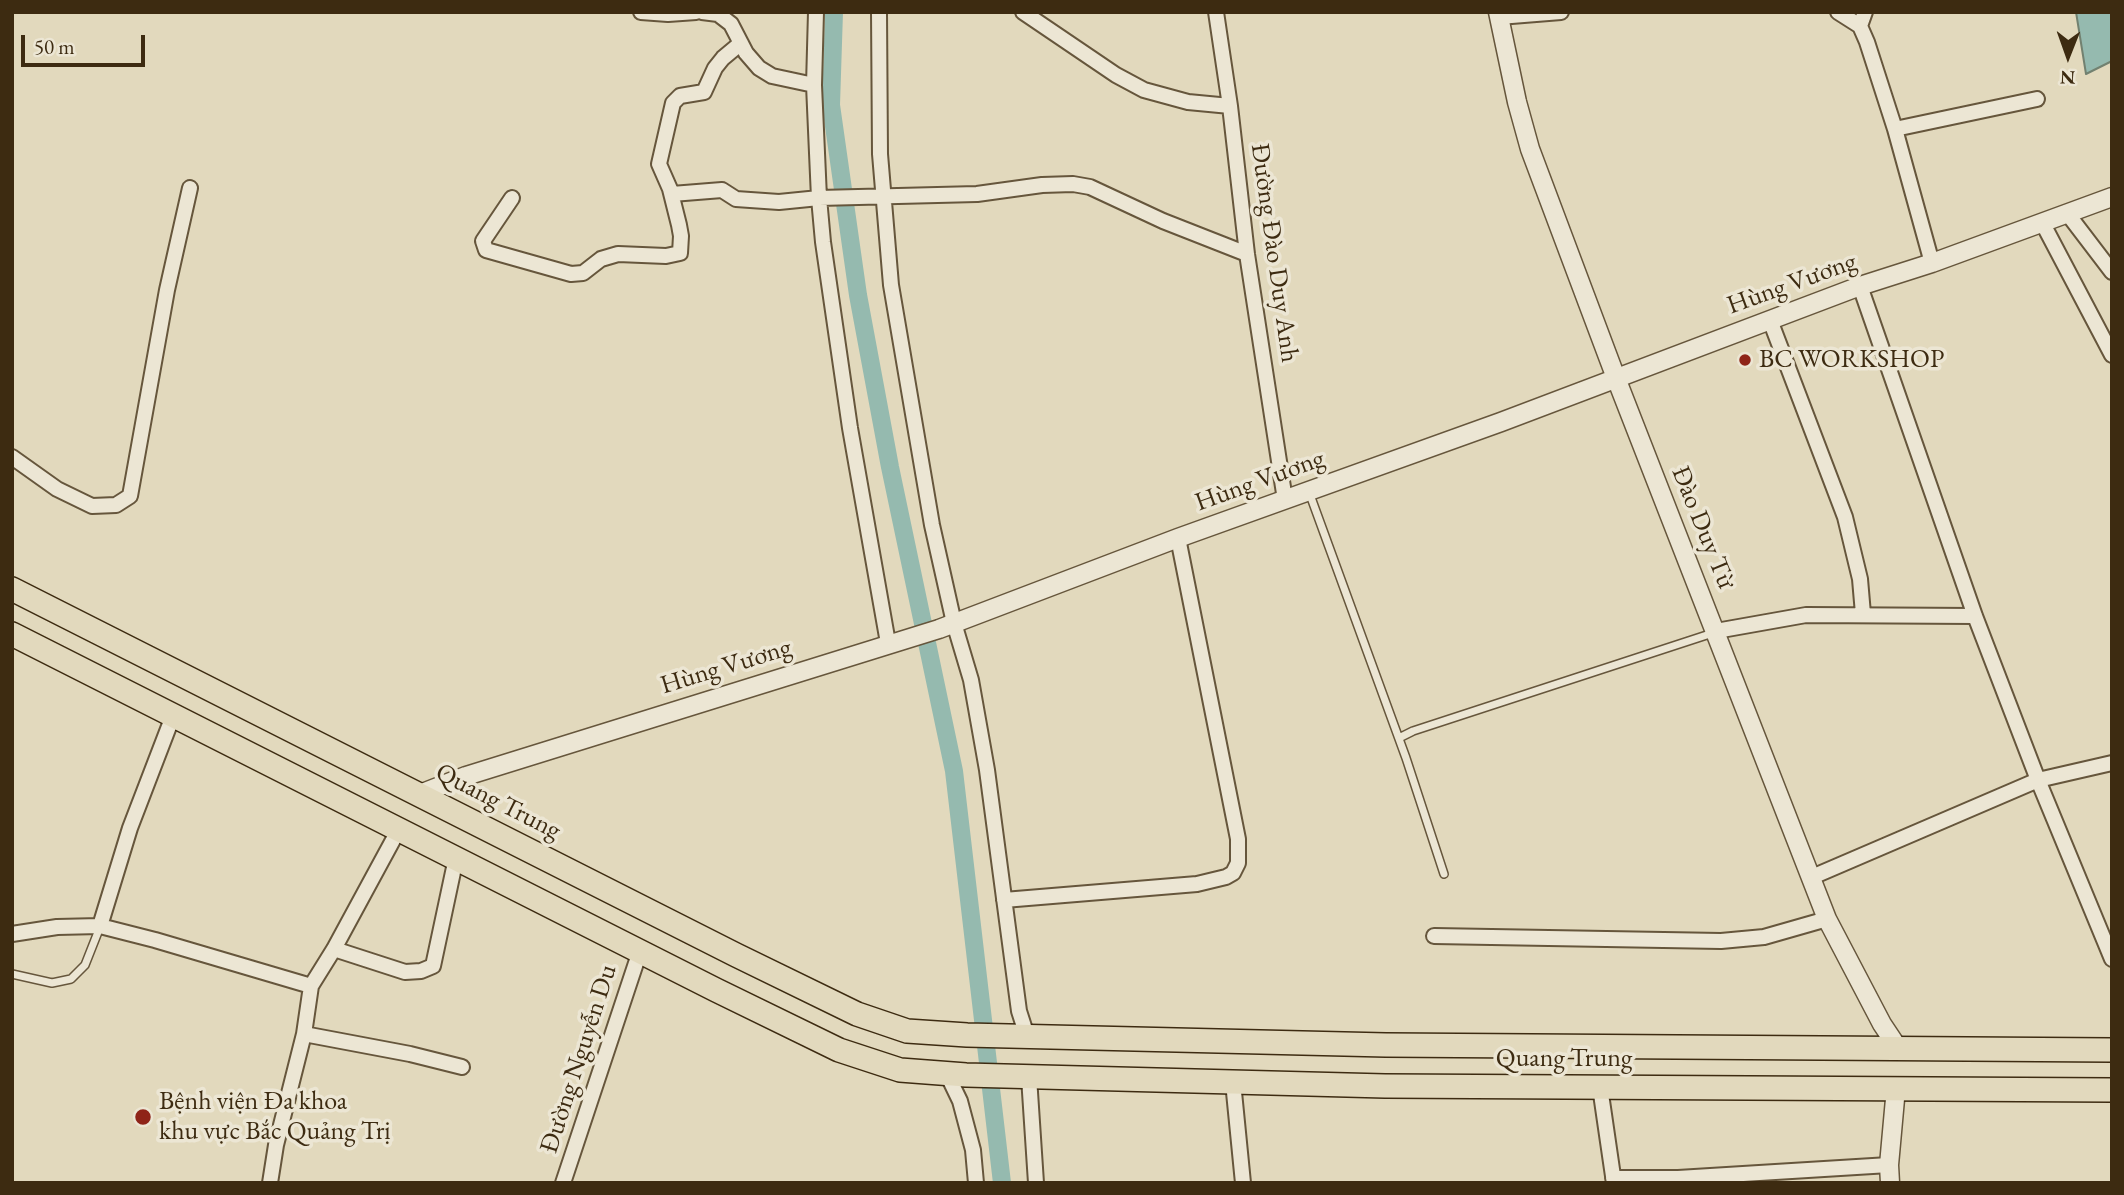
<!DOCTYPE html>
<html>
<head>
<meta charset="utf-8">
<style>
	body { margin:0 }
	#map { position:relative; width:2124px; height:1195px; overflow:hidden; background:#e2d9bd; font-family:"EB Garamond",serif }
	canvas { display:block }
	.frame { position:absolute; inset:0; border:14px solid #3d2b11; pointer-events:none }
	.north { position:absolute; left:2033px; top:21px; width:70px; height:70px; -webkit-text-stroke:5px #ece6d4; paint-order:stroke; rotate:181deg; font-size:19px; font-weight:700; line-height:28px; text-align:center; color:#3d2b11 }
	.north::after { content:''; display:block; margin:auto; width:24px; height:32px; background:#3d2b11; clip-path:polygon(50% 0,100% 100%,50% 72%,0 100%) }
	.scale { position:absolute; left:21px; top:35px; width:124px; height:32px; box-sizing:border-box; border:4px solid #3d2b11; border-top:0; padding-left:9px; font-size:21px; line-height:24px; white-space:nowrap; color:#3d2b11; -webkit-text-stroke:5px #ece6d4; paint-order:stroke }
</style>
</head>
<body>
<div id="map">
<canvas width="2124" height="1195"></canvas>
<div class="frame"></div>
<div class="north">N</div>
<div class="scale">50 m</div>
</div>
<script>
const ctx = document.querySelector('canvas').getContext('2d');
ctx.lineJoin = 'round';
function fill(path, color) {
  ctx.fillStyle = color;
  ctx.fill(path, 'evenodd');
}
function toPath(rows) {
  const path = new Path2D();
  for (const r of rows) {
    path.moveTo(r[0], r[1]);
    for (let i = 2; i < r.length; i += 2) path.lineTo(r[i], r[i + 1]);
  }
  return path;
}
function stroke(path, color, width, dash) {
  ctx.strokeStyle = color;
  ctx.lineWidth = width;
  ctx.lineCap = dash ? 'butt' : 'round';
  ctx.setLineDash(dash || []);
  ctx.stroke(path);
}
function drawText(font, color, halo, rows, align = 'center') {
  ctx.font = font + ' "EB Garamond",serif';
  ctx.lineWidth = 7;
  ctx.setLineDash([]);
  ctx.textBaseline = 'middle';
  ctx.strokeStyle = halo;
  ctx.fillStyle = color;
  for (const [text, x, y, turn = 0] of rows) {
    ctx.save();
    ctx.translate(x, y);
    ctx.rotate((+turn || 0) * Math.PI / 180);
    ctx.textAlign = isNaN(turn) ? turn : align;
    if (halo) ctx.strokeText(text, 0, 0);
    ctx.fillText(text, 0, 0);
    ctx.restore();
  }
}
const water = toPath([
	[2076,12,2112,12,2112,61,2086,74,2076,12]
]);
const canal = toPath([
	[834,12,831,105,858,295,890,467,954,771,1002,1183]
]);
const service = toPath([
	[1309,492,1406,758,1444,874],
	[1399,738,1413,731,1716,632],
	[12,974,52,983,71,979,85,965,100,927]
]);
const minor = toPath([
	[641,12,668,14,696,12],
	[702,12,718,14,731,24,746,53,759,68,772,76,814,85],
	[816,12,814,85,819,198,977,194,1042,185,1073,184,1090,187,1163,221,1247,254],
	[879,12,880,154,891,285,932,525,954,623,971,680,987,770,1019,1011,1027,1036],
	[1023,12,1116,75,1144,90,1188,102,1230,106],
	[1216,12,1230,106,1247,254,1285,500],
	[1838,12,1860,26,1867,42,1895,129,1932,263],
	[1499,17,1561,12],
	[1860,26,1865,12],
	[1895,129,2037,99],
	[672,194,722,190,736,199,779,202,819,198,823,242,850,428,888,643],
	[512,198,483,241,486,250,571,274,583,273,601,259,618,254,666,256,680,253,681,236,679,225,670,189,659,164,673,103,680,96,704,92,715,68,723,58,741,43],
	[2067,213,2112,272],
	[2042,222,2112,355],
	[1860,286,1975,616,2038,780,2112,959],
	[1770,320,1845,517,1860,579,1863,614],
	[12,457,57,489,92,506,116,505,130,496,167,290,190,188],
	[1716,631,1806,615,1975,616],
	[1812,877,2038,780,2112,763],
	[1004,900,1197,884,1226,877,1233,873,1238,863,1238,839,1178,538],
	[100,926,130,828,173,716],
	[12,934,57,927,100,926,155,940,311,986],
	[1434,936,1721,941,1764,937,1827,919],
	[334,949,405,972,421,971,433,966,456,858],
	[304,1034,410,1054,462,1067],
	[947,1074,960,1101,973,1150,976,1183],
	[1029,1077,1036,1183],
	[1233,1082,1243,1183],
	[1600,1087,1614,1183],
	[1613,1178,1678,1178,1889,1165],
	[270,1183,276,1145,304,1034,311,986,334,949,399,829],
	[563,1183,640,951]
]);
const tertiary = toPath([
	[1498,12,1517,102,1530,149,1616,378,1827,919,1882,1024,1898,1048],
	[420,794,466,776,939,629,1178,538,1501,422,1860,286,1932,263,2112,197],
	[1890,1183,1889,1165,1896,1088]
]);
const trunk = toPath([
	[12,589,736,955,857,1014,907,1031,967,1035,1386,1045,2112,1050],
	[12,634,716,990,839,1050,900,1070,966,1075,1385,1086,2112,1090]
]);
const markers = [
	[1745,360,7,"#8f2418"],
	[143,1117,9,"#8f2418"]
];
const streetNames = [
	["Đường Đào Duy Anh",1274,253,82],
	["Hùng Vương",1792,284,-20],
	["Hùng Vương",1260,481,-20],
	["Đào Duy Từ",1703,528,68],
	["Hùng Vương",726,667,-17],
	["Quang Trung",498,802,27],
	["Đường Nguyễn Du",579,1059,-72],
	["Quang Trung",1564,1059]
];
const poiNames = [
	["BC WORKSHOP",1759,360],
	["Bệnh viện Đa khoa",159,1102],
	["khu vực Bắc Quảng Trị",159,1132]
];
fill(water, '#95baaf');
stroke(water, '#728170', 2);
stroke(canal, '#95baaf', 18);
stroke(service, '#66563c', 10);
stroke(minor, '#66563c', 18);
stroke(tertiary, '#66563c', 21);
stroke(trunk, '#3d2b11', 26);
stroke(service, '#ece6d4', 7);
stroke(minor, '#ece6d4', 14);
stroke(tertiary, '#ece6d4', 18);
stroke(trunk, '#e2d9bd', 23);
for (const [x, y, r, color] of markers) {
  const dot = new Path2D();
  dot.arc(x, y, r, 0, 2 * Math.PI);
  ctx.fillStyle = color;
  ctx.fill(dot);
  stroke(dot, '#ece6d4', 2.5);
}
drawText('26px', '#3d2b11', '#ece6d4', streetNames);
drawText('26px', '#3d2b11', '#ece6d4', poiNames, 'left');
</script>
</body>
</html>
